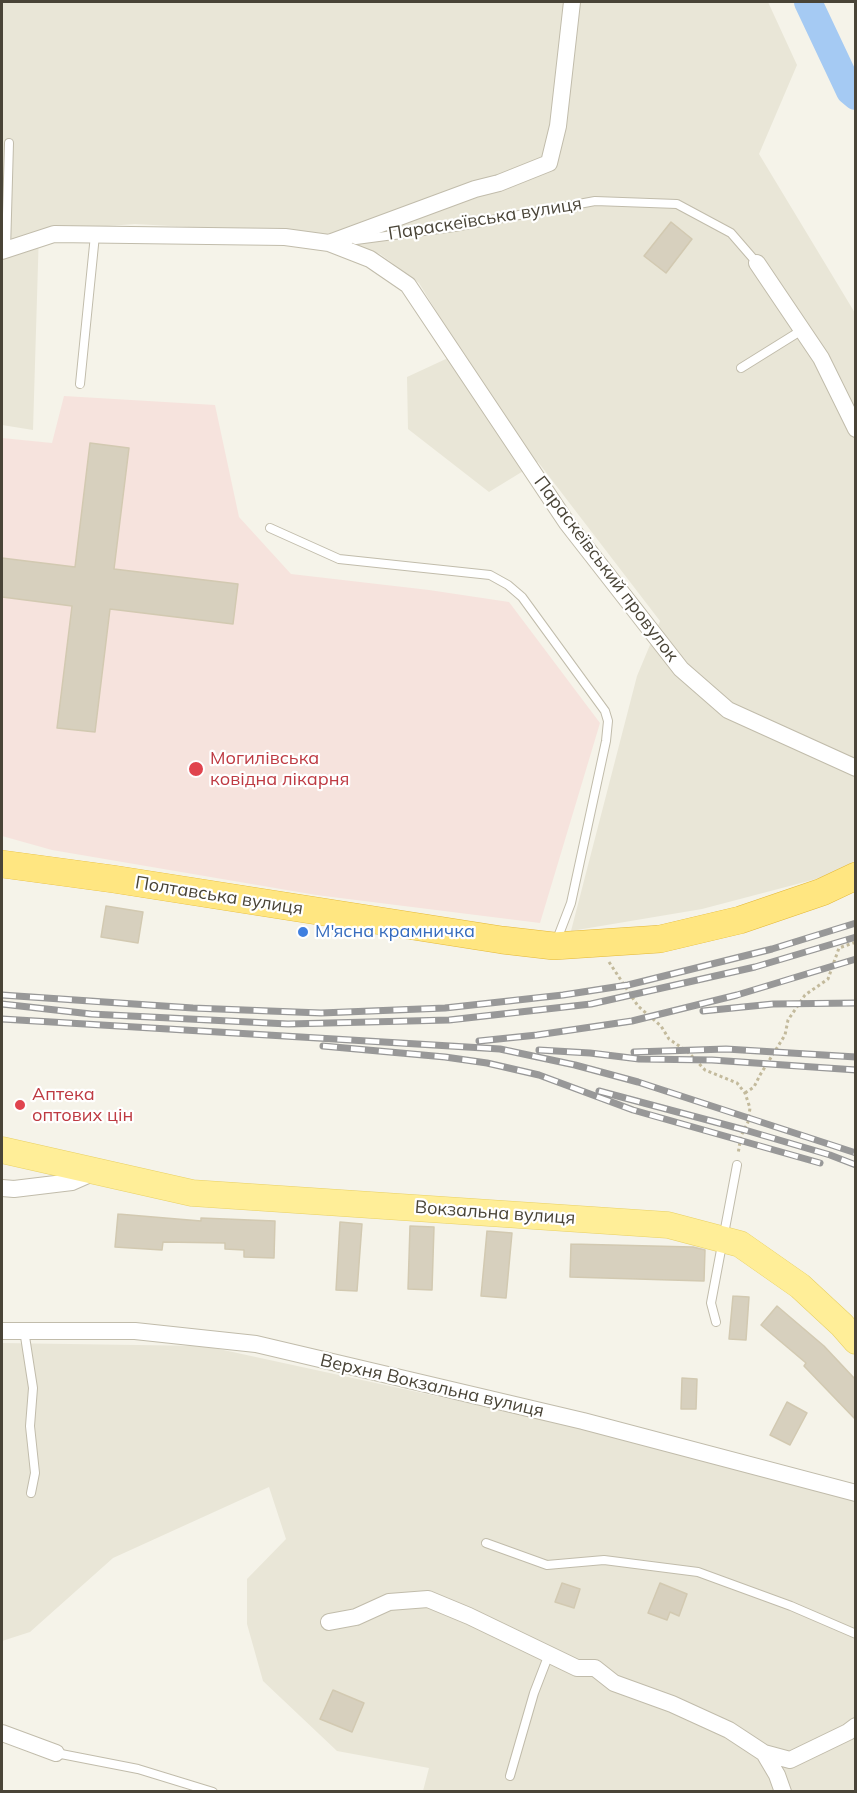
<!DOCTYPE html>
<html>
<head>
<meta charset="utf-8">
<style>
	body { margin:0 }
	#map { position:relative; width:857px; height:1793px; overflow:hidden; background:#f5f3e9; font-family:Mulish,sans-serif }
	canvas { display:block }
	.frame { position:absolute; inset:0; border:3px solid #494437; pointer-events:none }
</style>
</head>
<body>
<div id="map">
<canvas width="857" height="1793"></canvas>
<div class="frame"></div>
</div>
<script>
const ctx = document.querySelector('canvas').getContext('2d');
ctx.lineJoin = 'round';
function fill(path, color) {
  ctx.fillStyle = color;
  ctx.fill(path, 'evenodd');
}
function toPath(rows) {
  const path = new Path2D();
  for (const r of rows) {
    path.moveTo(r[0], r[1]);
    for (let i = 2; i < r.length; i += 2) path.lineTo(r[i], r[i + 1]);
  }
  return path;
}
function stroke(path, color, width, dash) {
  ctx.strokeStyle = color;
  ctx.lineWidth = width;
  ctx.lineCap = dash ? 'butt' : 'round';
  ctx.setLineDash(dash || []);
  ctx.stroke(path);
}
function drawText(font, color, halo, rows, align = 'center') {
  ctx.font = font + ' Mulish,sans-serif';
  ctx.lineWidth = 4.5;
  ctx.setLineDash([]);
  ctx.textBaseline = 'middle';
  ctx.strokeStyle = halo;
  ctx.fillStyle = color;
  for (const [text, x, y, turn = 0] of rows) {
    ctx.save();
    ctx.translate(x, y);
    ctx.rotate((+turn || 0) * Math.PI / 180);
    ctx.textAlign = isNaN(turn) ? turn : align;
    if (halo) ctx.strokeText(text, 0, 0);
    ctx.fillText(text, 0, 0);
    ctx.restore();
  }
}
const residential = toPath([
	[2,2,768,2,797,65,759,154,855,313,855,861,820,878,702,909,571,931,637,676,660,621,538,462,489,492,408,429,407,377,461,352,419,283,380,254,315,234,135,224,39,231,33,430,2,425],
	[2,1343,205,1346,611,1434,855,1499,855,1791,423,1791,429,1768,337,1751,263,1681,247,1624,247,1579,286,1539,269,1487,113,1558,30,1632,2,1641]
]);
const medical = toPath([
	[64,396,215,405,239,517,291,574,429,590,509,602,600,723,540,923,316,895,52,850,2,836,2,438,52,443]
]);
const river = toPath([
	[808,2,850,91,856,96]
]);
const building = toPath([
	[671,222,692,239,666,273,644,256,671,222],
	[90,443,129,448,114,569,238,584,233,624,110,609,95,732,57,728,72,606,2,597,2,558,75,567,90,443],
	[106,906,143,912,138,943,101,937,106,906],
	[118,1214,201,1221,201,1218,275,1221,274,1258,244,1257,244,1250,225,1249,225,1243,163,1242,162,1250,115,1247,118,1214],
	[340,1222,362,1224,357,1291,336,1290,340,1222],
	[410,1226,434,1227,432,1290,408,1289,410,1226],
	[487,1231,512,1233,506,1298,481,1296,487,1231],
	[571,1244,693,1247,705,1250,704,1281,570,1277,571,1244],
	[733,1296,749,1297,746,1340,729,1339,733,1296],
	[777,1306,824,1346,855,1379,855,1419,804,1366,806,1363,761,1325,777,1306],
	[682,1378,697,1379,696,1409,681,1409,682,1378],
	[787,1402,807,1413,790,1445,770,1435,787,1402],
	[562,1583,580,1589,574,1608,555,1602,562,1583],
	[660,1583,687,1594,679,1616,670,1612,667,1620,648,1613,660,1583],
	[333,1690,364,1703,352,1732,320,1719,333,1690]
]);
const path = toPath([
	[609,962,638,1006,661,1026,669,1039,688,1052,705,1070,737,1083,745,1093,750,1108,748,1122,741,1136,738,1154],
	[745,1093,754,1087,760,1075,785,1035,788,1020,805,995,828,979,839,948,856,942]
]);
const service = toPath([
	[356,240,454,227,595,201,677,204,731,233,757,263],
	[6,250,9,143],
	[741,368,802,330],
	[80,384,95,235],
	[270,528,339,559,490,575,508,585,522,597,605,711,608,721,606,741,571,903,556,942],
	[716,1322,711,1303,737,1165],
	[24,1330,33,1388,30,1426,35,1473,31,1493],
	[486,1543,547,1565,604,1560,698,1572,791,1606,856,1634],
	[56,1753,138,1769,213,1792],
	[510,1776,534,1693,549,1654]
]);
const minor = toPath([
	[329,243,475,189,499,183,549,163,558,126,572,2],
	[2,251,54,234,285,237,329,243,370,259,408,285,567,523,681,669,728,710,856,768],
	[757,263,821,358,856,429],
	[2,1188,14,1189,72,1182,97,1171],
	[2,1331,135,1331,256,1344,583,1421,856,1493],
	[329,1622,356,1617,389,1602,428,1599,469,1616,577,1668,595,1668,614,1683,672,1704,729,1730,764,1753,790,1760,848,1732,856,1726],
	[2,1733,56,1753],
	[764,1753,777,1775,783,1792]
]);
const primary = toPath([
	[2,1150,192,1193,668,1225,740,1244,800,1286,842,1325,856,1341]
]);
const trunk = toPath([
	[2,864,113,879,502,940,554,946,660,939,740,920,822,892,856,876]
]);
const rail = toPath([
	[2,995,193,1008,321,1013,445,1008,563,995,628,985,772,949,856,923],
	[2,1004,91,1014,288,1024,449,1020,591,1004,755,967,856,937],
	[703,1011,773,1004,856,1003],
	[2,1019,500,1049,575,1065,638,1082,856,1153],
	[479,1041,537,1035,632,1021,737,995,856,959],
	[323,1046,445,1057,487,1063,539,1075,633,1110,820,1163],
	[539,1050,590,1053,639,1059,712,1060,856,1070],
	[634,1052,726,1049,856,1057],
	[599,1091,745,1130,830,1155,856,1165]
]);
const markers = [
	[196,769,8,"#e0444e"],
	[303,932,6,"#3f7fe0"],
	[20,1105,6,"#e0444e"]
];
const streetNames = [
	["Параскеївська вулиця",485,219,-9],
	["Параскеївський провулок",606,569,53],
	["Полтавська вулиця",219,896,9],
	["Вокзальна вулиця",495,1213,4],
	["Верхня Вокзальна вулиця",432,1386,13]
];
const healthNames = [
	["Могилівська",210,759],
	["ковідна лікарня",210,780],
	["Аптека",32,1095],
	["оптових цін",32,1116]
];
const shopNames = [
	["М'ясна крамничка",315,932]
];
fill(residential, '#e9e6d7');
fill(medical, '#f6e3dd');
stroke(river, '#a5caf3', 28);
fill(building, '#d7d0be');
stroke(building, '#d2c9b1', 1.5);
stroke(service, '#c1bcab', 10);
stroke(minor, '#c1bcab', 18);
stroke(primary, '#e8d065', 27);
stroke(trunk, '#e3b736', 28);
stroke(path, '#c3ba9c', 3, [3, 3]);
stroke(service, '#fff', 8);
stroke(minor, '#fff', 16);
stroke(primary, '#ffee98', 26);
stroke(trunk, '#ffe681', 27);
stroke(rail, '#989898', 7);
stroke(rail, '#fff', 4.5, [14]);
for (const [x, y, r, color] of markers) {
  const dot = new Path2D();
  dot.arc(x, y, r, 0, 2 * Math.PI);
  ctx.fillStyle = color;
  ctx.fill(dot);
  stroke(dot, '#fff', 2);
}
drawText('18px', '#494437', '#fff', streetNames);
drawText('18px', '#be3a42', '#fff', healthNames, 'left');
drawText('18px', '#366cbe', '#fff', shopNames, 'left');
</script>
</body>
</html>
